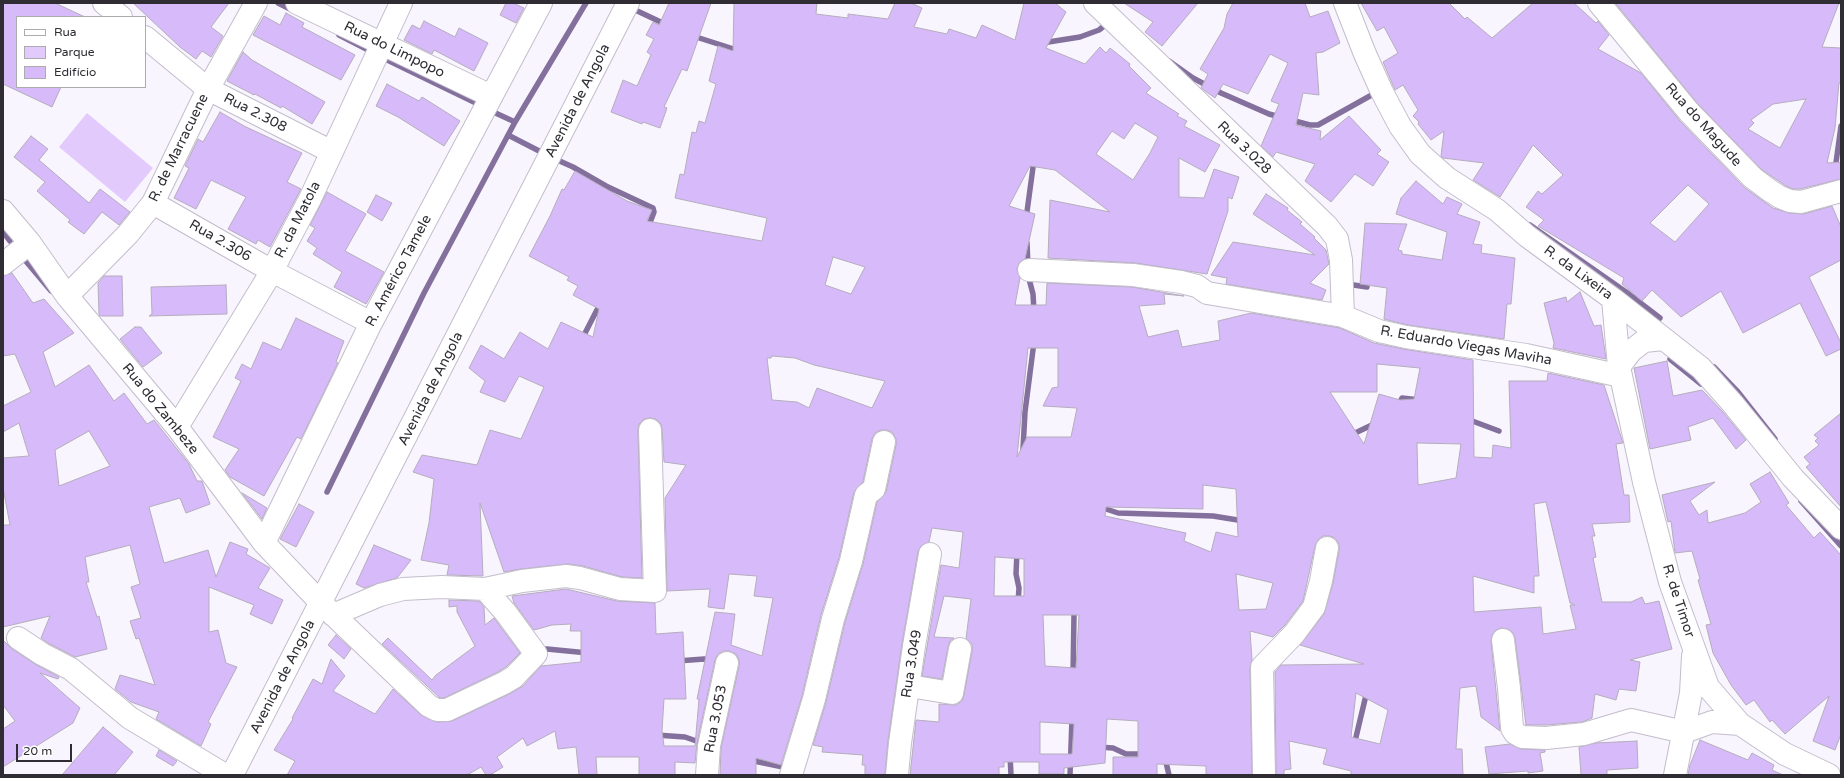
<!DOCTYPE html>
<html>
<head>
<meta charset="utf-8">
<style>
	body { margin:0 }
	#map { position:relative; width:1844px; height:778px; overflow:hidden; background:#f9f5fe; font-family:"Varela Round",sans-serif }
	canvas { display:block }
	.frame { position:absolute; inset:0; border:4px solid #2f2d33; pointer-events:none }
	.legend { position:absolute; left:16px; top:16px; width:130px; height:72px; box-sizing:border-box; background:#fff; border:1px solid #acabad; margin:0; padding:5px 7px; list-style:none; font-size:12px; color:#2f2d33 }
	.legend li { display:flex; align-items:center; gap:8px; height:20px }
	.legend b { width:20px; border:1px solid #acabad }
	.scale { position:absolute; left:16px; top:744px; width:56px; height:18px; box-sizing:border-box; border:2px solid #2f2d33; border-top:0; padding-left:5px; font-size:12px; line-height:14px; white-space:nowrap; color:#2f2d33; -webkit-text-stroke:3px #fff; paint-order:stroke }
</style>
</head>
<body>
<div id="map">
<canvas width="1844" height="778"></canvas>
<div class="frame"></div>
<ul class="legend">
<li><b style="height:5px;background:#fff"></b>Rua</li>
<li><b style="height:11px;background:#e2cbfc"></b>Parque</li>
<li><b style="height:11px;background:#d7baf9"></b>Edifício</li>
</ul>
<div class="scale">20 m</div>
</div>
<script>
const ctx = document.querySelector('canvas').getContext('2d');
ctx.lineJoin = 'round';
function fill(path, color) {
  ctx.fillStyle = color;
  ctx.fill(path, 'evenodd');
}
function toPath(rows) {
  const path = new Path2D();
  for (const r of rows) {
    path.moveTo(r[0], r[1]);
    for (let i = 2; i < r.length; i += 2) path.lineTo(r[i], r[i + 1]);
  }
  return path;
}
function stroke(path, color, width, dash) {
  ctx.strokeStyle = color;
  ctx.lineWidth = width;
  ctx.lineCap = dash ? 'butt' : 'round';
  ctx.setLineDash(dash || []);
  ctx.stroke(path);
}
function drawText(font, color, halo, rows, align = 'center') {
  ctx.font = font + ' "Varela Round",sans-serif';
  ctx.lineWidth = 3;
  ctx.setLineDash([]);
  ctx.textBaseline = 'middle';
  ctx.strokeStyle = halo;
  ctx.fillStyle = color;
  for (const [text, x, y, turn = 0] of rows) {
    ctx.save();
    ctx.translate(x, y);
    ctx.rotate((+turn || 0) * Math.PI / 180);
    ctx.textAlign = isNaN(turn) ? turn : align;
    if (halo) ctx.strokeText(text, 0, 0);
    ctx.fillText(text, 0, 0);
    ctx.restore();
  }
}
const green = toPath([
	[87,113,153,168,125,202,59,147]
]);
const stream = toPath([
	[278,3,294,11],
	[631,8,667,25],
	[339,35,374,53],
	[693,36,740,51],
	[1042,43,1080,37,1099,30,1109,22],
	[381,57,482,106],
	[1169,61,1193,78,1221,93,1269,114,1280,117],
	[489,110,515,122],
	[1291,120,1310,125,1318,125,1377,92],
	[508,135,545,154],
	[553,158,573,167,606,186,653,208,654,212,648,228],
	[1835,170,1841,126],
	[1026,219,1034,160],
	[1530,225,1626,292,1660,318],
	[3,232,10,241],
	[1027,243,1028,266],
	[24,259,51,291],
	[1028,275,1033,294,1034,312],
	[1347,284,1367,287],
	[582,339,601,302],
	[1670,359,1701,384],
	[1714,367,1738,392,1775,439],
	[1398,406,1402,398,1420,400],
	[1467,419,1499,431],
	[1351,435,1376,423],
	[1023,449,1025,412,1034,342],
	[327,492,424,293,515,122,586,3],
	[1801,501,1841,546],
	[1100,507,1118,513,1213,516,1244,521],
	[1017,552,1016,574,1019,588,1018,603],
	[540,651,547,649,588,653],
	[677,661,704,659,712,661],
	[1073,675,1074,615],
	[656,735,685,737,702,743],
	[1356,737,1367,691],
	[1098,747,1113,748,1126,754,1144,754],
	[1010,755,1011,775],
	[1165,758,1169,775],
	[749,760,788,768],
	[1070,775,1072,718]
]);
const building = toPath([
	[3,3,55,3,85,17,17,17,17,87,61,87,52,107,3,84,3,3],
	[133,3,229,3,211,27,223,36,211,57,202,51,196,59,180,47,133,3],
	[506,3,513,3,524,8,516,23,500,15,506,3],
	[669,3,711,3,687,71,682,69,664,107,667,108,660,128,643,122,642,124,611,112,623,80,637,86,651,55,647,52,654,39,646,35,653,22,659,25,669,3],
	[734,3,817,3,816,14,848,18,848,14,888,19,895,3,911,3,922,8,914,27,947,34,949,29,976,38,982,25,1015,40,1024,3,1055,3,1066,12,1046,48,1085,64,1100,47,1106,53,1110,48,1130,64,1129,66,1151,88,1146,93,1179,114,1177,116,1187,121,1184,126,1220,145,1205,172,1179,158,1179,197,1204,198,1214,169,1239,177,1232,199,1228,197,1228,211,1207,274,1135,263,1048,258,1050,200,1110,212,1055,170,1030,166,1009,206,1035,214,1025,259,1019,263,1017,269,1020,278,1015,305,1046,305,1047,283,1132,287,1184,296,1164,294,1165,304,1139,306,1148,337,1178,330,1182,347,1220,340,1218,321,1251,313,1340,328,1374,343,1403,349,1473,360,1474,457,1492,458,1493,445,1511,448,1509,381,1547,381,1548,373,1604,385,1623,443,1616,444,1624,495,1629,495,1630,522,1592,524,1595,536,1592,536,1596,557,1593,558,1602,602,1631,602,1642,597,1645,604,1659,601,1672,649,1630,660,1640,662,1636,691,1619,689,1616,700,1595,694,1592,718,1582,722,1546,725,1526,725,1515,638,1513,633,1508,629,1501,628,1496,630,1492,635,1491,641,1500,731,1481,717,1476,686,1460,688,1456,749,1462,749,1463,775,1351,775,1351,771,1323,764,1327,749,1289,741,1291,769,1284,770,1284,775,1276,775,1275,672,1281,665,1364,664,1300,645,1324,614,1333,583,1339,550,1339,544,1335,538,1330,536,1323,536,1318,540,1315,546,1303,601,1284,626,1273,637,1250,631,1252,660,1250,667,1252,775,1206,775,1206,766,1157,764,1157,775,1113,775,1113,757,1138,757,1138,721,1107,719,1105,763,1064,768,1064,774,1039,774,1039,762,1004,762,1004,767,999,767,999,775,910,775,916,720,939,722,939,704,956,705,962,701,964,695,972,651,972,644,966,639,971,599,944,596,934,637,954,638,950,641,948,647,942,679,922,676,941,565,959,568,963,532,932,528,929,542,921,546,918,552,902,644,888,741,885,775,865,775,865,765,862,765,863,755,822,752,823,747,813,745,826,702,845,622,863,564,877,502,886,492,896,445,896,439,892,432,887,430,881,430,875,433,872,439,863,482,854,492,839,558,821,615,802,696,781,765,756,758,756,775,720,775,721,748,739,666,739,660,736,654,729,651,723,651,718,654,715,660,697,743,695,763,675,762,675,775,639,775,639,757,596,757,597,775,579,775,576,747,558,749,555,731,527,746,523,738,497,757,503,767,490,775,486,775,481,767,467,775,287,775,295,761,274,750,293,719,292,718,313,679,322,684,331,659,345,676,333,691,375,714,393,689,421,715,437,722,452,721,509,694,523,686,541,666,581,662,581,631,570,631,571,624,552,625,534,630,514,603,512,596,566,589,617,601,655,603,656,634,683,632,686,699,664,699,662,731,664,746,695,746,699,699,697,699,715,612,735,614,731,645,762,656,773,598,754,596,757,576,729,574,724,609,708,607,710,589,667,591,665,498,686,465,664,462,662,429,661,424,656,419,650,418,644,419,639,424,638,430,642,578,622,577,583,566,568,564,521,569,504,572,480,503,483,576,447,575,449,565,421,560,429,523,434,479,413,472,422,455,477,465,490,430,521,439,544,387,519,376,505,402,480,392,485,381,469,368,481,345,504,359,520,332,548,349,561,322,593,337,599,309,573,295,578,286,567,280,569,277,529,256,550,216,562,189,564,190,575,171,627,201,652,210,647,221,762,241,767,218,675,198,680,174,684,175,692,132,696,133,699,121,705,123,716,84,709,81,718,46,733,51,734,3],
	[1135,123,1158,137,1150,153,1133,180,1096,154,1112,131,1124,139,1135,123],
	[833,257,865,267,851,294,825,285,833,257],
	[1028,348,1058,348,1058,387,1052,388,1043,406,1077,408,1071,437,1027,437,1017,457,1028,348],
	[772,356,795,358,814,365,885,381,872,408,817,388,809,408,797,402,772,400,767,358,771,358,772,356],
	[1377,364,1420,368,1414,399,1400,400,1379,394,1364,444,1330,392,1377,392,1377,364],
	[1417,443,1461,444,1456,478,1418,485,1417,443],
	[1203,485,1236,489,1238,537,1216,532,1211,552,1184,541,1186,533,1105,516,1106,507,1203,509,1203,485],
	[1546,502,1570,603,1575,605,1570,605,1576,629,1543,634,1541,607,1474,612,1473,576,1534,593,1534,576,1539,576,1534,504,1546,502],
	[995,557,1024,559,1024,596,994,596,995,557],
	[1236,574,1273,583,1266,609,1239,610,1236,574],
	[1043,615,1079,615,1076,668,1045,666,1043,615],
	[1356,693,1388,710,1380,744,1351,737,1356,693],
	[1040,722,1074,724,1072,754,1040,754,1040,722],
	[1124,3,1198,3,1162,46,1145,32,1153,22,1124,3],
	[1233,3,1305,3,1310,17,1328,11,1340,43,1323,52,1316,53,1319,95,1303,93,1296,125,1321,131,1320,140,1349,116,1381,150,1377,154,1389,162,1373,186,1355,174,1331,202,1305,181,1315,164,1276,152,1273,157,1261,146,1279,104,1271,101,1288,63,1270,54,1248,94,1223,84,1215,98,1201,88,1208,74,1200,69,1224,28,1227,14,1233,3],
	[1361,3,1449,3,1465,19,1467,17,1492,38,1533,3,1574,3,1596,23,1598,21,1609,35,1598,49,1641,73,1680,121,1745,188,1773,208,1789,213,1804,214,1832,206,1841,227,1841,260,1809,277,1841,343,1841,349,1826,356,1800,303,1743,333,1721,291,1681,317,1652,290,1642,301,1622,284,1624,278,1538,226,1544,220,1526,207,1538,191,1542,194,1563,175,1533,145,1500,197,1473,180,1484,163,1443,158,1441,156,1444,131,1431,140,1418,124,1419,122,1413,116,1418,110,1403,85,1395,90,1383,62,1398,53,1384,27,1377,31,1361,3],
	[1688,185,1709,204,1675,242,1650,223,1688,185],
	[1617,3,1839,3,1822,47,1841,48,1841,83,1839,83,1835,128,1827,163,1841,162,1841,179,1800,189,1793,189,1786,186,1761,169,1698,104,1616,4,1617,3],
	[1806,99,1780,148,1748,129,1754,123,1751,120,1773,104,1806,99],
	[286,13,304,23,302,27,355,55,341,80,253,35,264,16,280,25,286,13],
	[424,21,455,37,459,28,488,43,474,71,434,50,432,54,404,40,412,25,420,29,424,21],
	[243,52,252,60,325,102,312,124,282,106,281,108,255,94,254,95,227,81,243,52],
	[387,84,419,101,422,97,460,121,444,146,398,117,376,106,387,84],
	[220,112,244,126,302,153,287,182,301,189,270,247,258,240,256,244,228,229,246,197,211,180,196,209,174,198,189,168,185,166,198,139,203,142,220,112],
	[31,136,48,149,39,160,89,203,100,189,130,212,119,225,102,212,84,234,68,222,70,220,37,191,45,182,14,157,31,136],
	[1416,181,1443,204,1447,197,1462,204,1457,214,1480,222,1473,244,1482,245,1481,253,1515,258,1511,304,1507,304,1504,339,1408,325,1384,319,1387,288,1360,284,1365,223,1407,224,1398,250,1402,251,1402,254,1442,260,1447,232,1396,214,1401,198,1416,181],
	[327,192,366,214,345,251,384,272,366,304,334,287,342,272,313,254,317,248,307,241,315,228,310,225,327,192],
	[1266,194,1288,208,1287,210,1302,222,1300,224,1315,237,1314,238,1326,250,1329,264,1310,283,1326,290,1322,300,1226,284,1227,278,1211,275,1233,242,1315,255,1253,214,1266,194],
	[376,195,392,203,382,221,367,212,376,195],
	[12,273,33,303,44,299,74,333,43,352,55,387,89,365,114,401,124,393,147,424,154,420,189,464,197,481,202,481,210,504,186,513,180,498,149,507,164,563,208,550,216,577,230,542,248,549,246,554,270,568,258,588,283,600,272,624,250,614,254,605,209,587,209,632,218,630,226,663,237,667,208,722,211,724,201,746,156,719,159,712,131,702,115,689,120,675,155,685,139,638,136,639,130,621,141,618,131,587,140,584,130,545,85,557,89,582,86,582,97,617,99,616,107,649,75,657,48,643,41,638,50,616,3,627,3,525,10,525,3,488,3,458,29,456,19,423,3,432,3,406,31,392,15,354,3,356,3,276,12,273],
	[89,431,110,466,59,486,55,450,89,431],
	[104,276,122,276,123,316,100,316,99,314,98,283,104,276],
	[226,285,227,314,149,316,152,314,151,287,226,285],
	[1580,292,1594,326,1601,325,1606,359,1553,348,1554,343,1544,303,1566,297,1567,302,1580,292],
	[296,318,344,341,336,362,338,363,301,439,297,437,264,496,230,477,225,470,239,449,213,437,241,381,235,378,242,364,251,369,263,342,281,350,296,318],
	[135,327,141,327,162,353,143,367,120,339,135,327],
	[1667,361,1673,396,1702,390,1723,412,1746,440,1736,449,1713,418,1688,427,1691,440,1650,449,1634,368,1667,361],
	[1841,413,1841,507,1806,467,1810,464,1804,457,1819,445,1815,441,1818,438,1814,435,1841,413],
	[1770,472,1789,503,1786,505,1814,538,1820,532,1841,555,1841,734,1835,750,1813,741,1829,696,1785,734,1772,720,1770,722,1754,700,1746,705,1731,685,1713,653,1706,625,1711,624,1698,580,1700,579,1692,551,1675,553,1671,521,1668,522,1662,495,1715,482,1690,501,1699,515,1707,510,1708,523,1745,513,1761,502,1750,484,1770,472],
	[242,493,267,508,262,519,242,493],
	[299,504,314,512,296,547,280,539,299,504],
	[374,545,411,560,397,578,364,588,356,584,374,545],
	[449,600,479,601,484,607,485,625,494,618,520,653,506,667,498,672,444,698,440,698,382,644,388,638,432,680,436,675,475,646,457,612,457,606,449,607,449,600],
	[336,635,351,649,344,659,328,645,336,635],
	[3,640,11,648,35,664,59,677,58,679,40,673,80,708,73,723,3,767,3,729,15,721,3,705,3,640],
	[103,727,133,752,114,775,62,775,103,727],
	[1700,740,1748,760,1752,753,1774,765,1772,770,1783,775,1688,775,1690,765,1700,740],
	[1637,741,1638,768,1607,770,1607,775,1581,775,1579,747,1596,743,1637,741],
	[1510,744,1521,749,1545,750,1545,752,1540,753,1543,771,1528,773,1528,771,1489,774,1485,747,1510,744],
	[159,750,177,761,173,766,156,756,159,750]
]);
const minor = toPath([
	[104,3,121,17],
	[297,3,491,96],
	[1095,3,1327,226,1337,239,1341,260,1343,316],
	[1345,3,1365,54,1382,92,1400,126,1420,154,1447,178,1497,210,1527,236,1613,299,1701,368,1733,404,1793,478,1841,528],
	[1599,3,1689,112,1753,178,1769,190,1780,197,1790,201,1801,202,1841,191],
	[145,37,208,89,332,152],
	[153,203,272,271,371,323],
	[3,211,30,243,67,296,177,427,264,543,321,603,429,706,437,710,447,710,504,683,514,677,536,654,506,613,485,589],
	[3,264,30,243],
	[1029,270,1133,275,1181,282,1197,286,1207,293,1343,316,1379,331,1406,337,1526,355,1621,376],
	[67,296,128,234,153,203,208,89,256,3],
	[1613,299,1619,367,1644,482,1670,582,1708,687,1740,724,1785,754,1829,775],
	[1619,367,1631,351,1644,341,1664,339],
	[177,427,272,271,310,199,401,3],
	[264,543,371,323,541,3],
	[333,615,380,595,403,589,442,587,485,589,522,581,566,576,580,578,620,589,655,591,650,430],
	[18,638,42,654,71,669,130,718,225,775],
	[1503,640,1509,688,1512,728,1515,733,1522,737,1546,738,1584,734,1631,720,1684,732],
	[909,686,952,693,960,649],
	[1684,732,1712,722,1740,724],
	[707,775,709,746,727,663],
	[791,775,814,699,833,619,851,561,866,495,874,489,884,442],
	[897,775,900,743,914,646,930,554],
	[1264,775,1262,667,1294,634,1314,607,1321,581,1327,548],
	[1675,775,1691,693,1693,656]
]);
const major = toPath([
	[232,775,628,3]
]);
const streetNames = [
	["Rua do Limpopo",394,50,26],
	["Avenida de Angola",578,101,-63],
	["Rua 2.308",255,113,27],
	["Rua do Magude",1703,125,48],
	["R. de Marracuene",179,148,-64],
	["Rua 3.028",1244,148,44],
	["R. da Matola",298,220,-63],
	["Rua 2.306",220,241,30],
	["R. Américo Tamele",399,271,-62],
	["R. da Lixeira",1578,273,36],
	["R. Eduardo Viegas Maviha",1466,346,10],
	["Avenida de Angola",431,389,-63],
	["Rua do Zambeze",160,409,51],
	["R. de Timor",1678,601,72],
	["Rua 3.049",912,664,-81],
	["Avenida de Angola",283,677,-63],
	["Rua 3.053",716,719,-79]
];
fill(green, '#e2cbfc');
stroke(stream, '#84709c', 5.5);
fill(building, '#d7baf9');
stroke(building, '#b4adbc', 1);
stroke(minor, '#c3bdcc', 24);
stroke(major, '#c3bdcc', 24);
stroke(minor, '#fff', 22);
stroke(major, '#fff', 22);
drawText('14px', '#2f2d33', '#fff', streetNames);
</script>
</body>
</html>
